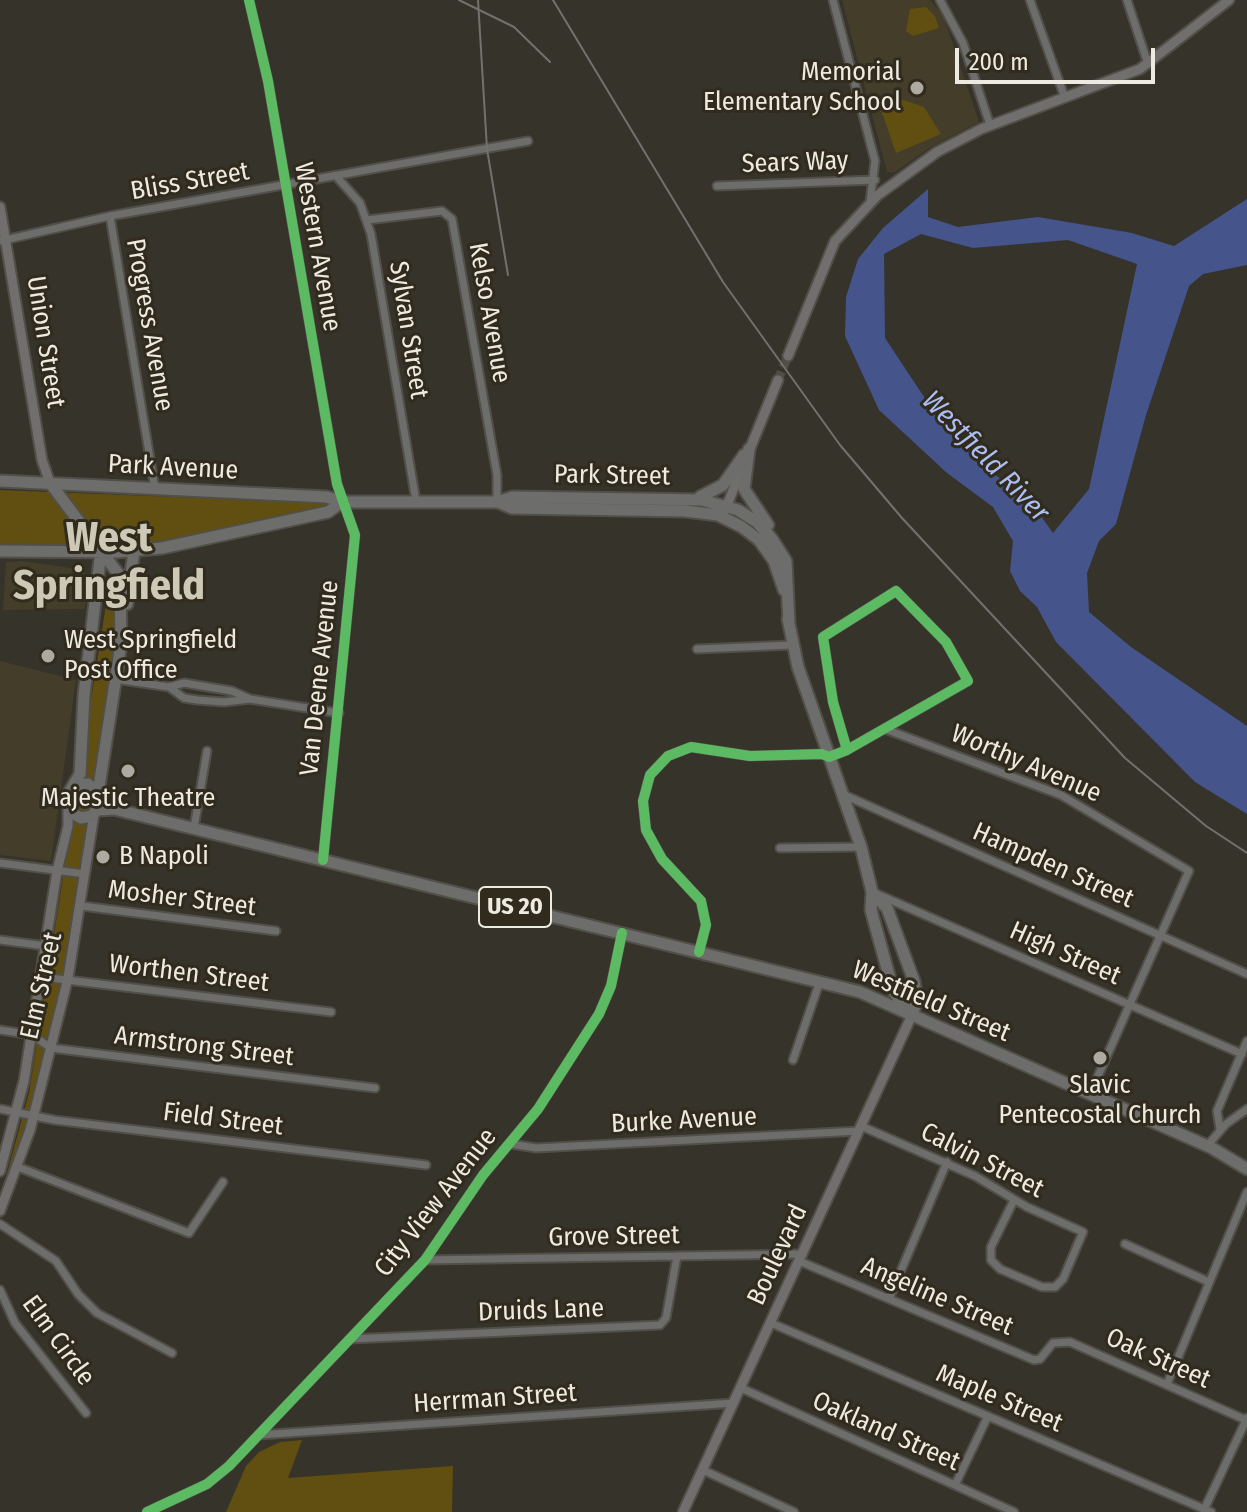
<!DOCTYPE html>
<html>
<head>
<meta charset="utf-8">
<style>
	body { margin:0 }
	#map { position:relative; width:1247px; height:1512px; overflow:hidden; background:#36332a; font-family:"Fira Sans Condensed",sans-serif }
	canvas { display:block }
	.scale { position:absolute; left:955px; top:48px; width:200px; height:36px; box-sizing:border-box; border:4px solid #edeae1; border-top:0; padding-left:10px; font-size:24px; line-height:28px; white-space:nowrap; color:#edeae1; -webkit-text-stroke:6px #302b1d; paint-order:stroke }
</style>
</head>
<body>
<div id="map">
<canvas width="1247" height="1512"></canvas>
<div class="scale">200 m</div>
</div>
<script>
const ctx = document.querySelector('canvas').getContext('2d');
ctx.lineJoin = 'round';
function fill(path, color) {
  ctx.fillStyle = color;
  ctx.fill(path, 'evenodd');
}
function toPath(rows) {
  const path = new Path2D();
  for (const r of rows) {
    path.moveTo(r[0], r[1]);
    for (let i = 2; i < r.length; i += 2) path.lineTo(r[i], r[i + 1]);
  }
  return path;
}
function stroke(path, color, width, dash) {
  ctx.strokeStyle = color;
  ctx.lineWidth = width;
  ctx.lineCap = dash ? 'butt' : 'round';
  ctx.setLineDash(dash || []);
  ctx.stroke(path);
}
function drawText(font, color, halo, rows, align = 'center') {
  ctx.font = font + ' "Fira Sans Condensed",sans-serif';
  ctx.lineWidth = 6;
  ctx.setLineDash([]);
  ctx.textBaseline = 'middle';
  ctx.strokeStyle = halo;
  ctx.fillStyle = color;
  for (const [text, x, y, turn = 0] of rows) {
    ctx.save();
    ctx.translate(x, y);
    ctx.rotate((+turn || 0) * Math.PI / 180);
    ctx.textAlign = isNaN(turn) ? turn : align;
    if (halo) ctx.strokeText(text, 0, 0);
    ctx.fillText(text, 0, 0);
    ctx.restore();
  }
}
const built = toPath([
	[842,0,930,0,943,15,979,122,931,147,895,172,887,172],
	[23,561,84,570,88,580,85,609,3,610,6,562],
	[0,661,76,680,51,861,0,855]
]);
const green = toPath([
	[926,7,935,16,939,28,913,36,906,31,910,9],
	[903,100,924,107,941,134,896,153,880,107],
	[0,490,327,503,327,507,172,542,116,547,0,545],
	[109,586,116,589,113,653,65,965,27,1124,0,1199,29,1093],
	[302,1440,288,1478,453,1466,452,1512,226,1512,246,1466,259,1452,280,1442]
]);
const water = toPath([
	[928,189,928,217,958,227,1038,217,1132,233,1174,246,1247,199,1247,265,1203,274,1189,286,1146,415,1116,524,1099,541,1087,573,1089,612,1131,647,1247,726,1247,814,1195,782,1056,642,1037,607,1020,591,1010,571,1013,541,993,507,947,473,879,410,845,336,846,297,858,259,883,228],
	[921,234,973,248,1068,240,1137,264,1089,489,1053,533,1028,498,984,467,938,418,885,338,884,254]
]);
const secondaryTunnel = toPath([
	[778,380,788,356]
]);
const minor = toPath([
	[249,0,268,81,337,484,355,535,323,860],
	[833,0,875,161,870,202],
	[940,0,963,43,990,125],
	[1030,0,1065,98],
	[1127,0,1148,64],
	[336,176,360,203,371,234,416,501],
	[717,186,875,180],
	[110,216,155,489],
	[367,220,442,211,452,219,497,475,497,502],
	[0,241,110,216,528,141],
	[697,649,792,645],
	[115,679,169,687,184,683,232,691,250,699],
	[169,687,184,698,197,700,224,702,250,699,339,713],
	[885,729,1061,795,1189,871,1090,1094],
	[842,794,1247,974],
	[194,828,207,751],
	[780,848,861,847],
	[0,863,85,874],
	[877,894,1242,1054],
	[82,906,276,931],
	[0,940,46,946],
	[699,952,706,925,701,901,662,859,646,830,643,801,650,775,668,756,691,747,750,756,822,754,829,757,847,750,968,681,946,642,896,591,823,637,833,702,847,750],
	[42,977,331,1012],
	[0,1030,32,1035,51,1048,375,1088],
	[793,1060,820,981],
	[0,1109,54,1120,426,1165],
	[861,1126,975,1176,1027,1207,1083,1232,1063,1279,1055,1287,1042,1287,1000,1269,991,1260,991,1247,1014,1200],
	[1220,1129,1217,1111,1247,1041],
	[511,1144,536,1148,859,1131],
	[1207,1146,1226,1124,1247,1109],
	[18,1167,189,1233,223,1182],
	[0,1224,56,1261,78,1294,97,1313,172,1353],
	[1125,1244,1209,1282],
	[425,1260,803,1254],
	[799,1261,1034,1360,1040,1359,1053,1343,1070,1342,1246,1420],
	[0,1290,15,1323,86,1413],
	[889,1299,947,1162],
	[771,1323,1211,1512],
	[350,1339,660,1325,666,1318,677,1256],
	[1167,1384,1247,1192],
	[741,1388,1014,1512],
	[258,1435,734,1403],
	[703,1470,794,1512],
	[955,1485,988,1416],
	[1204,1510,1247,1418],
	[147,1512,207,1484,229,1466,425,1260,483,1175,538,1109,599,1014,611,986,622,933]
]);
const secondary = toPath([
	[0,207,42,460,50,483],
	[788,356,835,241,878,195,937,152,981,129,1140,69,1229,0],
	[725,510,778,380],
	[0,1171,24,1081,57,871,68,826,68,809],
	[0,1211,30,1130,68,978,94,814],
	[683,1512,912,1015]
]);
const primary = toPath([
	[749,449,744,489,768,525],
	[0,481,327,497,342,502],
	[50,483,120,576,121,644,98,793],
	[700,497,723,485,744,455],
	[498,502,512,508,685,511,718,515,742,527,759,540,774,561,784,590],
	[0,551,116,552,162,548,328,512,342,502,497,502,513,497,702,500,738,510,757,522,772,539,786,561,789,623],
	[127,604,134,551],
	[788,619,798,667,861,847,872,892,871,910,893,990,906,1010],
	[75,786,88,784,97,791,99,807,92,816,81,818,72,813,66,798,80,774,84,695,101,551],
	[98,810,114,809,860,992,1212,1148,1247,1169],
	[872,892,887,908,914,981,917,1000,912,1015]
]);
const rail = toPath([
	[459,0,514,27,550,62],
	[478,0,487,149,508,275],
	[553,0,723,282,840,445,902,518,1125,758,1206,826,1247,853]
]);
const cycleway = toPath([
	[249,0,268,81,337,484,355,535,323,860],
	[699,952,706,925,701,901,662,859,646,830,643,801,650,775,668,756,691,747,750,756,822,754,829,757,847,750,968,681,946,642,896,591,823,637,833,702,847,750],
	[147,1512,207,1484,229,1466,425,1260,483,1175,538,1109,599,1014,611,986,622,933]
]);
const markers = [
	[917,88,8,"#adaaa1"],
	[48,656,8,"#adaaa1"],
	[128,771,8,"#adaaa1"],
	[103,857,8,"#adaaa1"],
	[1100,1058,8,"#adaaa1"]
];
const shields = [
	[515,907,72]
];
const shieldNames = [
	["US 20",515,907]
];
const poiNames = [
	["Memorial",901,73,"right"],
	["Elementary School",901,103,"right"],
	["West Springfield",64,641],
	["Post Office",64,671],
	["Majestic Theatre",128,799,"center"],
	["B Napoli",119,857],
	["Slavic",1100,1086,"center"],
	["Pentecostal Church",1100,1116,"center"]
];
const streetNames = [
	["Sears Way",795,163,-2],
	["Bliss Street",190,182,-10],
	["Western Avenue",317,247,80],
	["Kelso Avenue",489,313,80],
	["Progress Avenue",149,325,80],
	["Sylvan Street",408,330,81],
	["Union Street",45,342,81],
	["Park Avenue",173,468,3],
	["Park Street",612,476,1],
	["Van Deene Avenue",320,678,-84],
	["Worthy Avenue",1026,764,23],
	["Hampden Street",1053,866,24],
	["Mosher Street",182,899,7],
	["High Street",1065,954,24],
	["Worthen Street",189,974,7],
	["Elm Street",42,986,-77],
	["Westfield Street",931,1002,23],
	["Armstrong Street",204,1047,7],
	["Field Street",223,1120,7],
	["Burke Avenue",684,1121,-3],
	["Calvin Street",982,1161,27],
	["City View Avenue",436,1203,-52],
	["Grove Street",614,1237,-1],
	["Boulevard",778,1255,-65],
	["Angeline Street",937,1297,23],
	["Druids Lane",541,1311,-2],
	["Elm Circle",58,1341,54],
	["Oak Street",1158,1359,24],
	["Herrman Street",495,1399,-4],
	["Maple Street",999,1399,23],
	["Oakland Street",886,1432,24]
];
const waterNames = [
	["Westfield River",985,457,46]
];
const townNames = [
	["West",109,539],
	["Springfield",109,587]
];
fill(built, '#433d29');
fill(green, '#604f11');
fill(water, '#45548a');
stroke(secondaryTunnel, '#514e45', 9, [9, 4.5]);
stroke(minor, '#524f48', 11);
stroke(secondary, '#524f48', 13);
stroke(primary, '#524f48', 15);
stroke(minor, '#6d6d6c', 7);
stroke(secondary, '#706f6e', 9);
stroke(primary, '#6d6d6b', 11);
stroke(rail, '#72716e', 2);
stroke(cycleway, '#5cba63', 10);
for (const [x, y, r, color] of markers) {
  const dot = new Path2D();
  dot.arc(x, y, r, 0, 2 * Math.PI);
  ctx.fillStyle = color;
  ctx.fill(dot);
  stroke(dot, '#302b1d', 3);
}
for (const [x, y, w] of shields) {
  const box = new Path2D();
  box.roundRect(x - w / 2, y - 20, w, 40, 6);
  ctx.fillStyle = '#302b1d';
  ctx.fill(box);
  stroke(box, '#edeae1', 2);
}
drawText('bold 24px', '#edeae1', null, shieldNames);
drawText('26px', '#edeae1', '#302b1d', poiNames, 'left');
drawText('26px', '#edeae1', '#302b1d', streetNames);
drawText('italic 28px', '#acbdf2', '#302b1d', waterNames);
drawText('bold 42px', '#cec8b6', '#302b1d', townNames);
</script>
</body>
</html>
